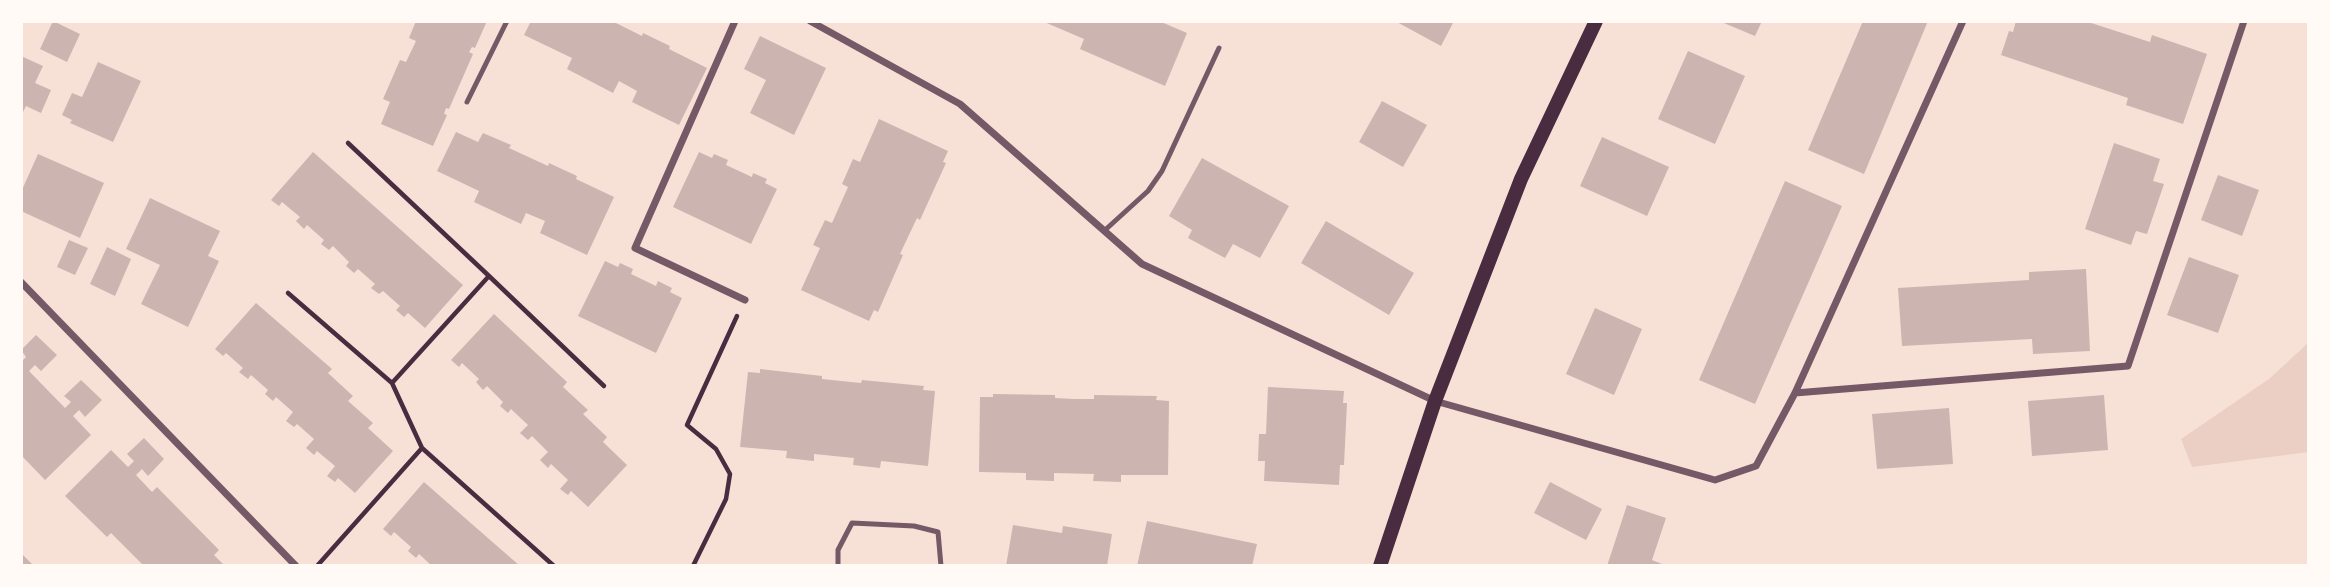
<!DOCTYPE html>
<html>
<head>
<meta charset="utf-8">
<style>
	body { margin:0 }
	#map { position:relative; width:2330px; height:587px; overflow:hidden; background:#f7e1d7; font-family:Barlow,sans-serif }
	canvas { display:block }
	.frame { position:absolute; inset:0; border:23px solid #fffaf5; pointer-events:none }
</style>
</head>
<body>
<div id="map">
<canvas width="2330" height="587"></canvas>
<div class="frame"></div>
</div>
<script>
const ctx = document.querySelector('canvas').getContext('2d');
ctx.lineJoin = 'round';
function fill(path, color) {
  ctx.fillStyle = color;
  ctx.fill(path, 'evenodd');
}
function toPath(rows) {
  const path = new Path2D();
  for (const r of rows) {
    path.moveTo(r[0], r[1]);
    for (let i = 2; i < r.length; i += 2) path.lineTo(r[i], r[i + 1]);
  }
  return path;
}
function stroke(path, color, width, dash) {
  ctx.strokeStyle = color;
  ctx.lineWidth = width;
  ctx.lineCap = dash ? 'butt' : 'round';
  ctx.setLineDash(dash || []);
  ctx.stroke(path);
}
const green = toPath([
	[2309,342,2309,452,2192,467,2181,439,2269,379]
]);
const building = toPath([
	[53,21,80,34,67,62,40,49],
	[416,21,487,21,475,48,472,47,469,52,473,54,449,109,446,108,444,114,447,115,433,146,381,124,390,102,383,99,400,60,406,62,416,41,409,38],
	[531,21,612,21,642,36,643,33,670,46,669,49,707,68,679,125,632,102,637,91,619,81,613,93,567,69,572,58,524,35],
	[1042,21,1159,21,1187,33,1165,86,1080,49,1084,39],
	[1395,21,1454,21,1441,46],
	[1719,21,1762,21,1755,36],
	[1863,21,1928,21,1864,174,1808,150],
	[2016,21,2085,21,2150,42,2152,35,2207,54,2183,124,2126,105,2128,98,2001,55,2009,31,2013,32],
	[760,36,826,68,794,135,750,113,766,80,744,69],
	[1688,51,1745,76,1715,144,1658,119],
	[21,56,43,66,35,83,51,90,41,113,26,106,21,116],
	[98,62,141,81,113,142,70,123,72,120,62,115,72,93,82,97],
	[1382,101,1427,125,1403,167,1359,142],
	[879,119,948,151,943,162,946,163,920,220,917,218,900,254,903,255,878,312,874,310,869,321,801,290,820,248,813,245,825,220,832,223,848,187,842,184,853,159,860,162],
	[456,132,478,142,483,133,511,145,509,148,548,166,549,163,577,176,576,179,614,197,587,255,540,233,545,221,526,213,521,224,474,202,479,191,437,171],
	[1602,137,1669,167,1647,216,1580,186],
	[2114,143,2160,159,2153,181,2164,184,2147,234,2136,231,2131,245,2085,229],
	[313,152,463,285,425,328,408,313,404,317,396,310,400,306,383,291,379,294,371,288,375,284,358,269,354,273,346,266,349,262,333,246,329,250,321,244,324,240,307,225,304,229,296,221,300,217,282,202,279,206,271,200],
	[699,152,712,158,714,154,728,160,726,165,752,177,753,173,767,179,765,183,777,189,751,244,673,207],
	[38,154,104,183,80,238,21,211,21,192],
	[1202,158,1289,206,1260,258,1233,244,1225,258,1188,238,1192,230,1169,216],
	[2218,175,2259,190,2242,236,2201,220],
	[1785,181,1842,206,1755,404,1699,380],
	[150,198,220,231,208,256,219,261,188,327,141,304,160,265,126,249],
	[1326,221,1414,273,1389,315,1301,263],
	[69,240,88,248,75,275,57,267],
	[107,247,131,259,115,296,90,284],
	[2189,257,2239,275,2218,333,2167,315],
	[605,261,618,267,620,263,633,269,631,274,656,286,658,281,672,288,670,292,682,298,656,353,578,316],
	[2086,269,2090,351,2033,354,2032,339,1902,346,1898,288,2029,280,2029,272],
	[256,303,332,369,328,373,353,396,348,401,373,423,368,428,393,451,355,493,338,478,335,482,327,476,335,466,317,451,314,455,306,448,314,439,297,424,294,427,286,421,293,412,276,397,273,401,265,394,268,390,251,375,248,379,239,372,243,368,226,353,223,356,215,349],
	[1595,308,1642,329,1614,395,1566,374],
	[494,314,567,382,563,387,588,410,583,414,607,437,603,442,627,465,588,507,571,491,568,495,560,489,568,480,551,464,548,468,540,460,548,452,532,436,528,440,520,433,528,425,511,409,508,413,500,406,503,402,487,386,483,390,476,382,479,379,462,363,459,367,451,360],
	[36,335,57,355,41,371,35,365,29,371,65,408,71,402,64,396,81,380,102,400,85,417,79,410,73,416,91,435,45,480,21,455,21,362,26,357,21,350],
	[760,369,822,376,822,379,861,383,862,380,924,386,923,390,935,391,928,466,881,461,880,468,853,465,854,458,814,454,814,461,786,458,787,451,740,447,748,372,760,373],
	[1268,387,1344,391,1343,403,1347,403,1344,465,1340,465,1339,485,1264,481,1265,461,1258,461,1259,434,1266,434],
	[993,394,1055,395,1055,398,1075,399,1094,399,1094,395,1157,396,1156,400,1169,401,1168,475,1121,475,1121,482,1093,481,1094,474,1054,473,1054,481,1026,480,1026,473,979,472,980,397,993,397],
	[2104,395,2108,450,2032,456,2028,401],
	[1949,408,1953,464,1877,469,1872,414],
	[144,438,164,459,148,476,142,469,136,475,152,492,157,487,219,550,214,555,225,566,144,566,111,533,107,537,65,496,111,450,128,467,134,461,127,454],
	[424,482,465,518,520,566,432,566,419,554,416,558,408,551,411,547,394,532,391,536,383,529],
	[1550,482,1602,509,1586,540,1534,513],
	[1627,505,1666,518,1652,560,1667,566,1607,566],
	[1147,521,1257,544,1252,566,1137,566],
	[1013,525,1062,533,1063,526,1112,534,1107,566,1006,566],
	[21,553,34,566,21,566]
]);
const path = toPath([
	[348,143,489,276],
	[288,293,392,383,422,448,317,566],
	[392,383,489,276,604,386],
	[422,448,554,566],
	[693,566,726,499,730,474,716,449,687,425,737,316]
]);
const service = toPath([
	[467,102,507,21],
	[1104,231,1148,191,1162,171,1219,48],
	[838,566,838,550,852,523,914,526,938,532,941,566]
]);
const minor = toPath([
	[735,21,635,248,745,300],
	[810,21,960,104,1142,264,1435,401,1715,480,1756,466,1795,393,1963,21],
	[21,282,296,566],
	[1795,393,2128,366,2244,21]
]);
const secondary = toPath([
	[1380,566,1435,401,1521,179,1596,21]
]);
fill(green, '#ebcfc5');
fill(building, '#ccb4b1');
stroke(path, '#4a2c40', 4.5);
stroke(service, '#755966', 5);
stroke(minor, '#755966', 7);
stroke(secondary, '#4a2c40', 14);
</script>
</body>
</html>
